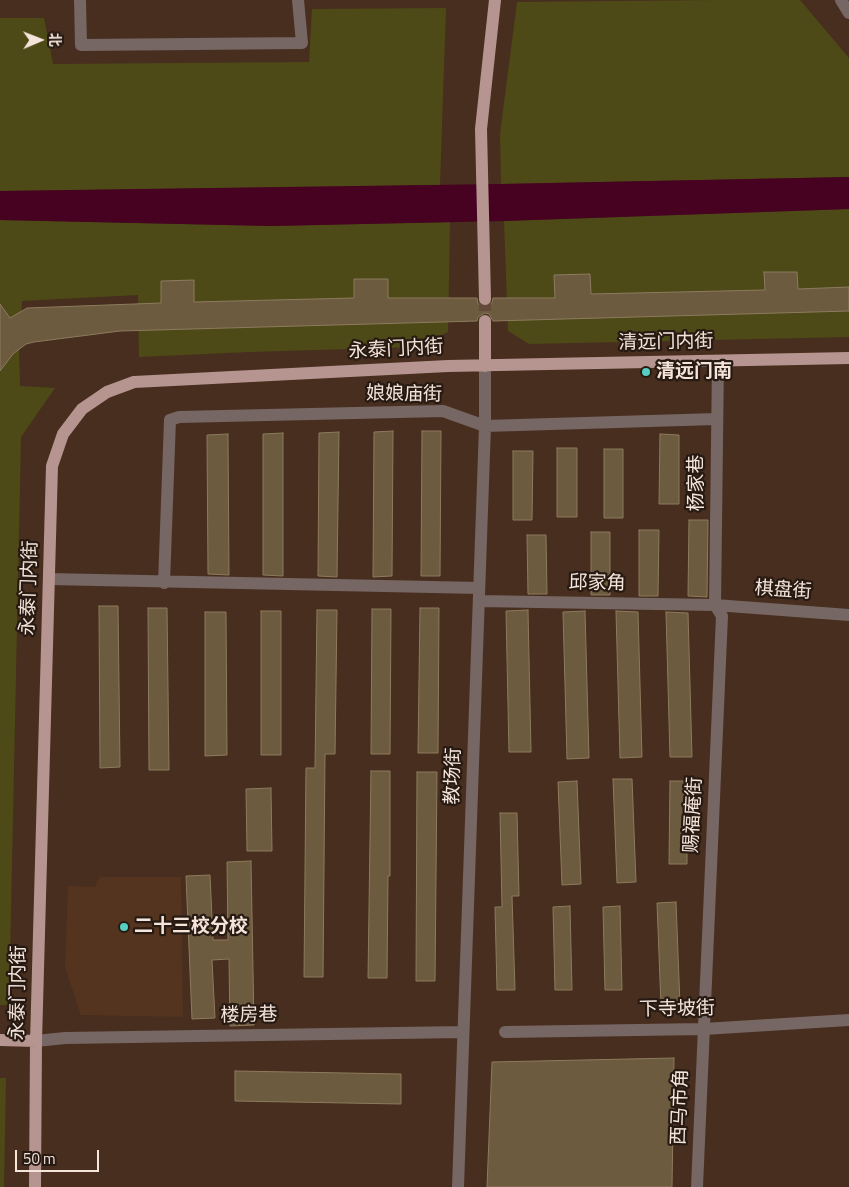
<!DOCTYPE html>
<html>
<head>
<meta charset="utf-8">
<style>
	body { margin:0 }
	#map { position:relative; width:849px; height:1187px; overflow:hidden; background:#482e1e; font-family:"Titillium Web","Noto Sans SC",sans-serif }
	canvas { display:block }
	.north { position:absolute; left:15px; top:15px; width:50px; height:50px; -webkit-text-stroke:4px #261a12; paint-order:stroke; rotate:89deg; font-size:14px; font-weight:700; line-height:20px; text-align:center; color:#f5e4da }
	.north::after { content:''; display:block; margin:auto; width:18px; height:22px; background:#f5e4da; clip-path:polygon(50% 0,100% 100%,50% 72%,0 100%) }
	.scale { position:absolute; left:15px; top:1150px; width:84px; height:22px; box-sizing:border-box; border:2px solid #f5e4da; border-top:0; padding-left:6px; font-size:15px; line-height:18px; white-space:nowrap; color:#f5e4da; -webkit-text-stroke:4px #261a12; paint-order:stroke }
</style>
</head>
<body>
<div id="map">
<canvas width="849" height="1187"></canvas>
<div class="north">北</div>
<div class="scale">50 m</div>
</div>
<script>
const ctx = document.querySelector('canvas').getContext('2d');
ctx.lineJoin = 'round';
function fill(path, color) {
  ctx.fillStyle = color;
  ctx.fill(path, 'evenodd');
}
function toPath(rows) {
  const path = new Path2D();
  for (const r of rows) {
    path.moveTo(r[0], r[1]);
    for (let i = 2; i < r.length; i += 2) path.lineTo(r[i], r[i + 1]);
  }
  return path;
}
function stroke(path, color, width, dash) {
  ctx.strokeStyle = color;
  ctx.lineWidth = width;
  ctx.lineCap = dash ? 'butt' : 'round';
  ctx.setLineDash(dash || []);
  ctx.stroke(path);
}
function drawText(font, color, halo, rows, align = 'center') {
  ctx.font = font + ' "Titillium Web","Noto Sans SC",sans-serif';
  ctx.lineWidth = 4.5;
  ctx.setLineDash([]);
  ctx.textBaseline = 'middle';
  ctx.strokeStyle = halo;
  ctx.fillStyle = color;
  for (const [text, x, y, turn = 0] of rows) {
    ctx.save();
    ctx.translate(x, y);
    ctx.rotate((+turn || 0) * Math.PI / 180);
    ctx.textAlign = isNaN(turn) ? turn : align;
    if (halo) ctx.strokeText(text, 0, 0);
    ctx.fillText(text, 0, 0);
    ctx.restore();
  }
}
const built = toPath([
	[100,877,181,877,183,1017,81,1015,65,967,68,886,95,887]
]);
const green = toPath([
	[716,0,800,0,849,58,849,177,501,184,500,134,517,2],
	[446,8,440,185,0,191,0,18,44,18,53,64,309,62,312,9],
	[849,209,849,337,529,344,508,331,504,221],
	[0,220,271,226,450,222,448,332,417,347,250,352,139,357,138,295,22,301,19,350,20,386,55,388,21,437,9,1005,0,1005],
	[0,1078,6,1078,4,1187,0,1187]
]);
const water = toPath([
	[849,177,849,209,504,221,271,226,0,220,0,191,501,184]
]);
const building = toPath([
	[764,272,797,272,798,289,849,287,849,311,493,321,489,314,485,313,478,317,477,321,120,331,34,342,26,344,13,354,0,371,0,304,10,318,27,308,161,303,161,281,194,280,194,302,354,298,354,279,388,279,388,298,477,298,478,304,485,307,492,303,493,298,555,298,554,275,590,274,591,294,765,290,764,272],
	[393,431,392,576,373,577,374,432,393,431],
	[422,431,441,431,440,576,421,576,422,431],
	[339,432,337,577,318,576,319,433,339,432],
	[283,433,283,576,263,575,263,434,283,433],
	[228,434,229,575,208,574,207,435,228,434],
	[660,434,679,435,679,504,659,504,660,434],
	[557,448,577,448,577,517,557,517,557,448],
	[604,449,623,449,623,518,604,518,604,449],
	[513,451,533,451,532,520,513,520,513,451],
	[689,520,708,520,707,597,688,596,689,520],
	[639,530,659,530,658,596,639,596,639,530],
	[591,532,610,532,610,595,591,595,591,532],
	[527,535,546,535,547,594,528,594,527,535],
	[99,606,118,606,120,767,100,768,99,606],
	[148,608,167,608,169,770,149,770,148,608],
	[420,608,439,608,438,753,418,753,420,608],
	[372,609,391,609,390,754,371,754,372,609],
	[317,610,337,610,335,754,325,754,323,977,304,977,306,768,315,768,317,610],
	[528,610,531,752,509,752,506,611,528,610],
	[261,611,281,611,281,755,261,755,261,611],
	[585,611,589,758,567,759,563,612,585,611],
	[616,611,638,612,642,757,620,758,616,611],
	[205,612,226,612,227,755,205,756,205,612],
	[666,612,688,613,692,757,670,757,666,612],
	[371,771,390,771,390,876,388,876,387,978,368,978,371,771],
	[417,772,437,772,435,981,416,981,417,772],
	[613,779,632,779,636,882,617,883,613,779],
	[577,781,581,884,562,885,558,782,577,781],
	[670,781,687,781,687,864,669,864,670,781],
	[271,788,272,851,247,851,246,789,271,788],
	[500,813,517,813,519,896,512,896,515,990,497,990,495,907,502,907,500,813],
	[251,861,254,1025,230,1026,229,959,212,960,215,1018,192,1019,186,876,210,875,213,940,228,940,227,862,251,861],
	[676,902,680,1005,661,1006,657,903,676,902],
	[570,906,572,990,555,990,553,907,570,906],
	[620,906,622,990,605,990,603,907,620,906],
	[674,1058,672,1187,487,1187,492,1062,674,1058],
	[235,1071,401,1074,401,1104,235,1101,235,1071]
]);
const majorTunnel = toPath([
	[485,299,485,321]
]);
const minor = toPath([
	[80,0,81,45,302,43,298,0],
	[841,0,849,13],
	[49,579,479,588],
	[164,583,170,420,179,417,443,411,485,426,716,419],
	[479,601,715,605,849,615],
	[715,605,718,361],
	[505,1032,704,1029,849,1020],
	[36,1041,65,1038,463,1032],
	[458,1187,485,426,485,366],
	[697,1187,722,616,715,605]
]);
const major = toPath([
	[485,299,481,129,495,0],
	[485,321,485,366],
	[0,1040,36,1041],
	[35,1187,36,1041,52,466,63,434,82,409,107,392,134,382,448,366,849,358]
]);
const markers = [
	[646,372,5,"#57cec1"],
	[124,927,5,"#57cec1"]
];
const streetNames = [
	["清远门内街",666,343,-1],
	["永泰门内街",396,350,-3],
	["娘娘庙街",404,395,1],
	["杨家巷",697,483,-90],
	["邱家角",597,584,1],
	["永泰门内街",30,588,-88],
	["棋盘街",783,591,4],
	["教场街",454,776,-88],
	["赐福庵街",694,815,-87],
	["永泰门内街",19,993,-89],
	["下寺坡街",677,1010,-1],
	["楼房巷",249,1016,-1],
	["西马市角",681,1107,-88]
];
const poiNames = [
	["清远门南",656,372],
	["二十三校分校",134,927]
];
fill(built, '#54341f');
fill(green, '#4d4a17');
fill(water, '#470121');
fill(building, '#6c5b3f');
stroke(building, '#8d7b5e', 1);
stroke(majorTunnel, '#62493a', 12, [12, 6]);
stroke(minor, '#766664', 12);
stroke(major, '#b69591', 12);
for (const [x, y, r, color] of markers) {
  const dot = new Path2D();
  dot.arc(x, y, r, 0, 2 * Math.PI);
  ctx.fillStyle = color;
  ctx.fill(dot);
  stroke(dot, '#261a12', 2);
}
drawText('19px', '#f5e4da', '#261a12', streetNames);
drawText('bold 19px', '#f5e4da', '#261a12', poiNames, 'left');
</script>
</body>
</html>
